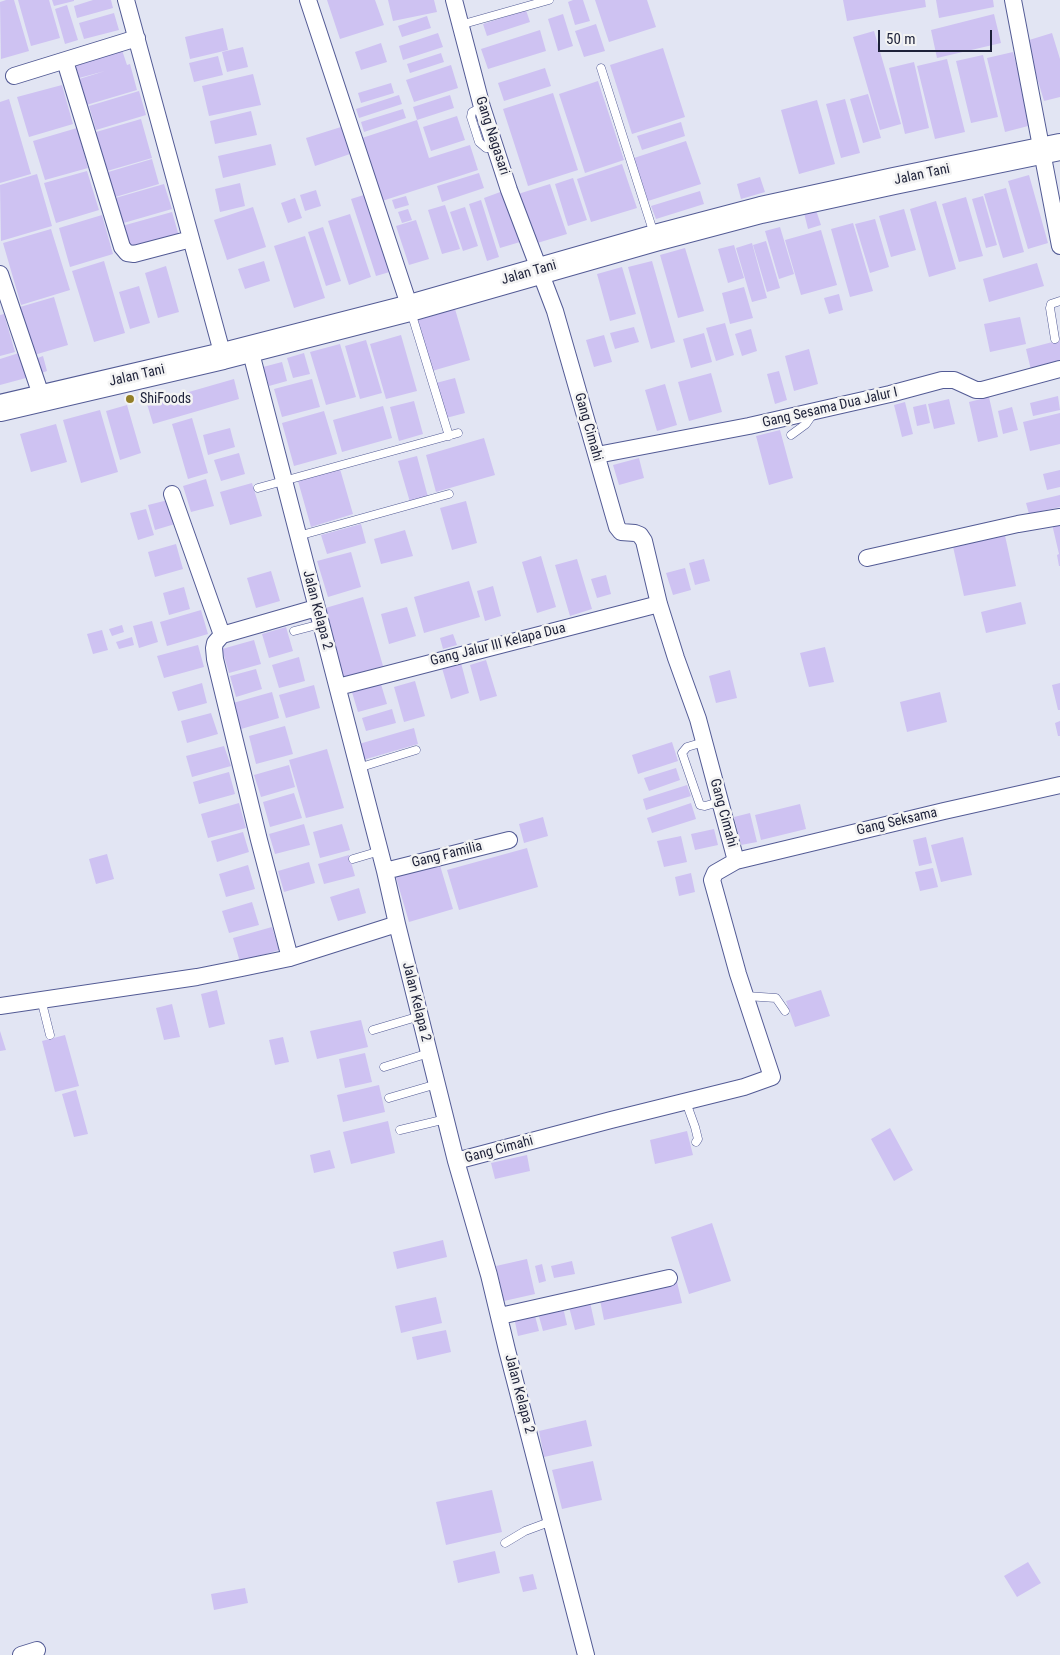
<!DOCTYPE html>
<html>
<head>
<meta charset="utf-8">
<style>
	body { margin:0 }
	#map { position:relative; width:1060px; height:1655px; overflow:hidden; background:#e2e5f3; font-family:"Roboto Condensed",sans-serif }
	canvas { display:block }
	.scale { position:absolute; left:878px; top:30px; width:114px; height:22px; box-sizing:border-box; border:2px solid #1d2139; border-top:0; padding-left:6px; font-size:15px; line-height:18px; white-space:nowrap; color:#1d2139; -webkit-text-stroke:4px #f3f3f3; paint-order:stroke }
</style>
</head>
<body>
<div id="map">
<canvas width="1060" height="1655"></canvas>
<div class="scale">50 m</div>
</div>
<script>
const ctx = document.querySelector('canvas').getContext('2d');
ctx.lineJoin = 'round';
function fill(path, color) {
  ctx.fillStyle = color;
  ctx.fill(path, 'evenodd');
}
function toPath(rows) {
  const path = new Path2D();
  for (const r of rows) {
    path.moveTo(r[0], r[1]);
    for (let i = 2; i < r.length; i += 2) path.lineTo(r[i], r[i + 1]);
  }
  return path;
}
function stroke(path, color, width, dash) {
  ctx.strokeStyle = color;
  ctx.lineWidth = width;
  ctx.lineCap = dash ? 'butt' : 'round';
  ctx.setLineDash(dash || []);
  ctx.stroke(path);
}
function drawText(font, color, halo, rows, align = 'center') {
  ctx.font = font + ' "Roboto Condensed",sans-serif';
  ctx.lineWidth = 5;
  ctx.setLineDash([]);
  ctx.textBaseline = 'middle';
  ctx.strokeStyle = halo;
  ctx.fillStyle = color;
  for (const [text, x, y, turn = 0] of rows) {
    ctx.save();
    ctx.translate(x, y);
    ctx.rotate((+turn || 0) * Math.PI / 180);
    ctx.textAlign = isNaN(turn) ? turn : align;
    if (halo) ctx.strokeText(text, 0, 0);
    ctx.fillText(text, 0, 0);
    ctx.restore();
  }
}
const building = toPath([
	[6,0,14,0,29,51,1,59,0,2],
	[18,0,49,0,60,38,31,46],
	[52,0,74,0,74,1,54,6],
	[93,0,111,0,113,8,77,18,74,6],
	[327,0,375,0,384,25,340,39],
	[388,0,434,0,437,12,393,21],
	[573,0,583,0,590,21,575,25,568,2],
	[595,0,647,0,656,27,609,42],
	[843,0,925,0,926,7,847,21],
	[936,0,993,0,994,7,939,18],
	[67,5,78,40,65,44,55,9],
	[526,10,530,22,487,36,483,24],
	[114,13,119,30,84,39,79,23],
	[563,14,573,46,558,51,548,19],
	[994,14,1001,43,937,58,931,30],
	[427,16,431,28,402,37,398,26],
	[596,24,605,51,584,57,575,31],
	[223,28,228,50,190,59,185,37],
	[540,30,546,51,488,69,481,49],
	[874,31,901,124,880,130,853,37],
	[438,33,443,47,403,60,399,46],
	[1052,33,1060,59,1060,97,1044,101,1026,41],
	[381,43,387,62,361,70,355,52],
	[243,47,248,67,227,72,222,52],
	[663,48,685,117,632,134,610,65],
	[122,50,127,65,130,64,137,90,83,106,76,80,105,71,79,78,75,63],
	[1013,52,1032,125,1005,132,987,58],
	[441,53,444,62,410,73,407,64],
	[983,55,998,117,971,123,956,61],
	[218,56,223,75,194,82,189,63],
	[947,59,965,132,935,139,917,66],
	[914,62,929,128,905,134,889,68],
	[451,65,458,88,414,102,406,80],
	[545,68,551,86,504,101,498,83],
	[253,74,261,105,209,116,202,86],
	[598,81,624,160,585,173,559,94],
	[391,83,394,93,361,103,358,93],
	[62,85,73,124,29,137,17,97],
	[139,91,146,115,96,130,89,106],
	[553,93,578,170,528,186,503,109],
	[868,94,881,138,863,143,850,99],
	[399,95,402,104,359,118,356,109],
	[450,95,454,108,417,120,413,107],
	[9,99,31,174,0,183,0,102],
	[845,99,860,153,841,158,826,104],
	[817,100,835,164,799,174,781,110],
	[403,109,406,118,364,132,361,122],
	[251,111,257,135,215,144,210,121],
	[457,116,465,140,431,151,423,127],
	[141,119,152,158,107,171,96,132],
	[417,120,429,158,470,145,478,170,382,201,362,138],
	[681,122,685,136,642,150,637,136],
	[341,127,350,154,315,166,306,138],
	[77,128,88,168,45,180,33,141],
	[686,141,701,184,648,201,634,158],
	[271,144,276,165,223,178,218,156],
	[152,159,159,184,112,198,105,173],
	[622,164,637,208,591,222,577,179],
	[87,171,99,210,56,223,44,183],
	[479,173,484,188,442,202,437,186],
	[37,174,52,226,1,241,0,185],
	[1029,175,1048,243,1028,249,1008,181],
	[760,177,765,192,741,199,737,184],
	[573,178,587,220,568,226,555,184],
	[240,183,245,206,220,212,215,189],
	[164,184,172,209,120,224,112,199],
	[550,184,567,234,534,244,518,194],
	[1006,188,1024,252,1003,258,984,194],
	[316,190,321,206,305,211,300,195],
	[503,191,520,242,500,248,484,198],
	[700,191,704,204,656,219,651,206],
	[367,194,393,271,376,276,351,199],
	[406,196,409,205,395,209,392,200],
	[983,196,997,245,986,248,972,199],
	[966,197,983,256,959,262,942,204],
	[295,198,302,218,288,223,281,203],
	[481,200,499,257,487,261,469,204],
	[936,201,956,269,929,277,910,209],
	[445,205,460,249,442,254,428,210],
	[253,207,266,247,227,260,214,220],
	[465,207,478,246,463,251,450,212],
	[408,209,412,220,402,223,398,212],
	[904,209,916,250,891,257,879,216],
	[816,210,821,225,808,229,804,213],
	[172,212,179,236,130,251,122,226],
	[350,214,371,277,349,285,328,221],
	[102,215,113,254,70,267,59,228],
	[875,219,889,267,870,273,855,224],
	[416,220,429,259,409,265,396,226],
	[853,223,873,291,850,297,831,229],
	[323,227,341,281,326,286,308,232],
	[780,227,794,274,779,279,765,231],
	[51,229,70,290,21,305,3,243],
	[821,230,837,285,801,295,785,240],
	[305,236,325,298,294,308,274,246],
	[766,241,780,288,767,292,753,245],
	[752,243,767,298,752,302,736,248],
	[734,245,744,278,728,283,718,249],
	[685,248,704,311,678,318,660,255],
	[104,261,125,333,94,342,72,271],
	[264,261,270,281,245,289,238,269],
	[652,261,675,342,651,349,628,267],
	[1037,263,1044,286,989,302,983,279],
	[166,266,179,312,158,318,145,273],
	[622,267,636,314,610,321,597,274],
	[139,286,150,323,130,329,119,292],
	[744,287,753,318,730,324,722,293],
	[839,294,843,310,829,314,824,298],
	[54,297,68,345,34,355,20,307],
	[455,309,470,360,432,371,418,320],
	[4,314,15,352,0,356,0,315],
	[1020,317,1026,344,990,352,984,324],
	[725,323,734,355,716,361,706,328],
	[634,327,639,342,615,349,610,333],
	[751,329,757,351,742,356,735,334],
	[704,333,712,362,691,368,683,339],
	[401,335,417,391,386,399,370,344],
	[604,335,612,362,594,367,586,340],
	[366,340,382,393,360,399,345,346],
	[1060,340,1060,363,1031,370,1026,349],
	[340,344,356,397,326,405,310,352],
	[809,349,818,384,794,391,785,356],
	[19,353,26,378,0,385,0,359],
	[304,353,310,374,293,378,287,358],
	[43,356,47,371,39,374,35,359],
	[282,362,287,381,269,386,263,367],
	[779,371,787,400,775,404,767,374],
	[711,373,722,412,689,421,678,382],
	[455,378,465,413,446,418,436,383],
	[234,379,239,399,153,424,147,404],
	[312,379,320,407,282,417,274,389],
	[665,384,677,425,657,431,645,390],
	[1058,396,1060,410,1033,416,1030,403],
	[989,397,998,437,978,442,969,402],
	[949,399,955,424,934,429,928,404],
	[414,401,423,434,399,441,390,407],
	[905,402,913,434,902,437,894,405],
	[926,404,930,423,917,426,913,407],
	[127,405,141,453,120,460,106,411],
	[383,406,392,438,342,452,333,420],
	[1012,407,1018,430,1003,434,998,411],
	[100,410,118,472,81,483,63,420],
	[324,411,337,454,294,466,282,423],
	[1060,413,1060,444,1030,451,1023,422],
	[192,418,208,473,188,479,172,424],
	[56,424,67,462,31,472,20,434],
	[230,428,235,447,208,455,203,435],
	[780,430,793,478,769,485,756,436],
	[484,438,495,475,436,492,426,455],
	[239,453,245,474,221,481,214,460],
	[417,456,428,497,410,502,398,461],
	[639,458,644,478,619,485,613,465],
	[340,469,353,514,311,527,298,481],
	[1060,470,1060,487,1047,490,1043,474],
	[206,479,214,506,191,512,183,486],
	[252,483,262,516,230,525,220,492],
	[1060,495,1060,507,1029,514,1026,503],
	[168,500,175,524,155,530,148,505],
	[466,501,477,543,452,550,440,508],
	[146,509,154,535,138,540,130,513],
	[1060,522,1060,566,1059,566,1057,555,1059,554,1052,524],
	[361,524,366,543,327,554,321,535],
	[405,530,413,556,381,564,374,539],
	[1004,531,1016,586,964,596,952,542],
	[176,544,183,569,155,577,148,552],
	[351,552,361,587,328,597,317,561],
	[541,556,556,607,537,613,522,562],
	[577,559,592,609,570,616,555,565],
	[704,559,710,581,695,585,689,563],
	[685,568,691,590,673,595,666,573],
	[271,571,280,601,256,608,247,578],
	[606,575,611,594,597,598,591,579],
	[469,581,480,617,424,633,414,597],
	[493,586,501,616,485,621,477,591],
	[184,587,190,609,169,615,163,593],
	[363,597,383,666,342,678,322,609],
	[1021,602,1026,624,986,633,981,612],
	[407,607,416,636,389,644,381,614],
	[201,610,208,634,167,646,160,622],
	[152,621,158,642,139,648,133,626],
	[122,625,124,632,112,636,109,629],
	[286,627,293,651,269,658,262,634],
	[102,630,108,650,93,654,87,634],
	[453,634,457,645,443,649,440,638],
	[132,637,134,645,119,649,116,642],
	[254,640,261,664,229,673,222,649],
	[198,645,204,667,164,678,157,656],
	[825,647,834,682,809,687,800,653],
	[299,657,305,681,279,688,272,665],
	[486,660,497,696,480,701,470,665],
	[461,663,469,693,451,699,442,668],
	[256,669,262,689,236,697,230,676],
	[730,670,737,698,716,703,709,676],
	[380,681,387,704,358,712,351,689],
	[415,681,425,716,404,722,394,687],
	[202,683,207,703,178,711,172,692],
	[1060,683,1060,710,1058,710,1052,685],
	[314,685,320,708,286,718,279,695],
	[272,692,279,718,241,729,233,703],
	[940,692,947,722,907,732,900,702],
	[392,709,396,723,366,731,362,718],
	[211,713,218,734,187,743,181,721],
	[1060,721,1060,736,1058,736,1055,723],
	[285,726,293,754,256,764,249,736],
	[414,728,418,744,363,760,359,744],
	[672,742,678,761,638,774,632,755],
	[224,746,231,766,192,777,186,756],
	[327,749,344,808,306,818,289,760],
	[289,765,295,787,261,797,254,775],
	[676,768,680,780,649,791,644,778],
	[229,772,235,794,199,804,193,782],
	[687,785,691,796,646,810,643,799],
	[294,793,302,818,270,827,263,802],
	[239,803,246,828,208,838,201,814],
	[691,803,696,819,652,833,647,818],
	[800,804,806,829,761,840,755,815],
	[750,813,757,842,741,845,734,817],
	[543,817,548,836,524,843,519,824],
	[304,824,310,845,275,854,269,834],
	[342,824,350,850,320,858,313,832],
	[714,829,718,845,695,850,691,834],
	[243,832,249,852,217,862,211,841],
	[681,836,687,862,664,867,657,841],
	[926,837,932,863,919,866,913,840],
	[963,837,972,875,941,882,931,845],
	[527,848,538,887,459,910,447,870],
	[107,854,114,879,96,884,89,859],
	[349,855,355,876,324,884,318,864],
	[309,862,315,883,284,892,278,871],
	[439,862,453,909,409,922,395,874],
	[248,865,255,889,226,897,219,874],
	[933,868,938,887,920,891,915,872],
	[691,873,695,892,679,896,675,877],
	[359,888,366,913,338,921,330,897],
	[252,902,259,925,229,933,222,911],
	[272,927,279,950,240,962,233,938],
	[217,990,225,1024,209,1028,201,994],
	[821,990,830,1016,795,1027,786,1001],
	[172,1004,180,1037,164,1040,156,1008],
	[361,1020,368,1047,317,1059,310,1031],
	[0,1031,6,1050,0,1051],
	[65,1035,79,1086,55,1092,42,1041],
	[283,1037,289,1062,275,1065,269,1040],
	[365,1053,372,1082,345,1088,339,1059],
	[379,1085,385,1112,343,1122,337,1095],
	[76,1090,88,1134,74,1137,62,1094],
	[388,1121,395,1153,351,1164,343,1132],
	[890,1128,913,1170,894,1181,871,1139],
	[687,1131,693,1155,655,1164,650,1140],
	[330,1150,335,1168,314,1173,310,1155],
	[527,1155,530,1171,495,1179,491,1163],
	[712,1223,731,1281,689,1294,671,1237],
	[443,1240,447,1257,397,1269,393,1252],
	[527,1259,535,1294,504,1301,496,1266],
	[572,1261,575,1274,554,1278,551,1266],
	[542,1264,546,1281,539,1283,535,1266],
	[677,1282,682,1303,604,1320,600,1300],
	[436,1297,442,1323,401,1333,395,1306],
	[590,1302,595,1325,575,1330,569,1307],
	[563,1307,567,1325,543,1331,538,1313],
	[534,1312,539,1331,518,1336,514,1317],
	[446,1330,451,1352,417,1360,412,1337],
	[586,1420,592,1446,544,1457,539,1431],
	[593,1461,602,1500,562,1509,552,1470],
	[492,1490,502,1532,446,1545,436,1502],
	[495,1551,500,1573,458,1583,453,1561],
	[1028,1562,1041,1583,1017,1597,1004,1576],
	[533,1574,537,1589,523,1592,519,1577],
	[245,1588,248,1603,214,1610,211,1594]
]);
const service = toPath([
	[460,25,549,0],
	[601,68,654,234],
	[482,107,472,112,471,117,479,142,486,148,495,148],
	[411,312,449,436],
	[1055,339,1050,308,1051,304,1060,301],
	[791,435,806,424,813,414],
	[258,488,458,433],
	[298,536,449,494],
	[294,631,321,624],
	[704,742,687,747,682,753,700,805,705,806,719,802],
	[358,768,416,750],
	[353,859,380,851],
	[746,996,776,998,785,1011],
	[41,999,50,1035],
	[373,1030,420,1016],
	[384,1067,429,1053],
	[389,1098,437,1084],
	[686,1102,695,1127,698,1139,696,1142],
	[400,1130,446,1119],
	[505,1543,525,1531,552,1521]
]);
const minor = toPath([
	[126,0,223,356],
	[308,0,410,308],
	[454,0,482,107,509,190,555,311,617,527,621,532,635,533,640,535,644,541,659,604,676,658,698,719,736,861,715,873,712,880,738,974,772,1077,744,1087,611,1120,456,1161],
	[1013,0,1060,246],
	[65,61,122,247,127,253,134,254,191,239],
	[14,76,137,38],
	[0,274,42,398],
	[250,349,385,871,397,924,456,1161,489,1275,507,1350,586,1655],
	[597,455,749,426,890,394,942,380,954,380,976,390,982,390,1060,369],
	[172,494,222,635],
	[867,558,1018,524,1060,517],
	[338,687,659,604],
	[736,861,944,811,1060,785],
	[385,871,509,840],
	[290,958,259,840,215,659,214,648,215,643,222,635,316,608],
	[0,1006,197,977,242,968,290,958,397,924],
	[500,1316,669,1278],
	[21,1655,37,1650]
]);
const trunk = toPath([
	[0,408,223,356,410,308,655,238,761,210,894,181,1060,147]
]);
const markers = [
	[130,399,5,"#937f26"]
];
const streetNames = [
	["Gang Nagasari",492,136,72],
	["Jalan Tani",922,175,-12],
	["Jalan Tani",529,273,-16],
	["Jalan Tani",137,376,-13],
	["Gang Sesama Dua Jalur I",830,408,-13],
	["Gang Cimahi",588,427,74],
	["Jalan Kelapa 2",317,610,75],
	["Gang Jalur III Kelapa Dua",498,645,-14],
	["Gang Cimahi",723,813,75],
	["Gang Seksama",897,822,-13],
	["Gang Familia",447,855,-14],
	["Jalan Kelapa 2",416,1002,76],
	["Gang Cimahi",499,1150,-15],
	["Jalan Kelapa 2",519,1394,75]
];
const poiNames = [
	["ShiFoods",140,399]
];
fill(building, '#cec2f2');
stroke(service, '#535b95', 9);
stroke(minor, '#535b95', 18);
stroke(trunk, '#535b95', 28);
stroke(service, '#fff', 8);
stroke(minor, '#fff', 16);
stroke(trunk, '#fff', 26);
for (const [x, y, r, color] of markers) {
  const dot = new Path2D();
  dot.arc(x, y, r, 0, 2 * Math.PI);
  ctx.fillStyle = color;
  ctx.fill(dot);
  stroke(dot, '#f3f3f3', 2);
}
drawText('14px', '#1d2139', '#f3f3f3', streetNames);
drawText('14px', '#1d2139', '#f3f3f3', poiNames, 'left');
</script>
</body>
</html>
